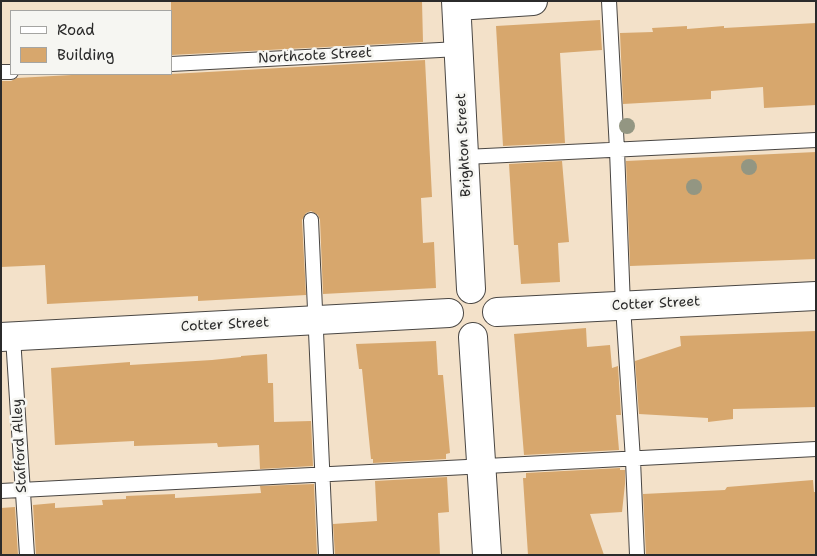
<!DOCTYPE html>
<html>
<head>
<meta charset="utf-8">
<style>
	body { margin:0 }
	#map { position:relative; width:817px; height:556px; overflow:hidden; background:#f3e1c9; font-family:"Shantell Sans",sans-serif }
	canvas { display:block }
	.frame { position:absolute; inset:0; border:2px solid #2b2b2b; pointer-events:none }
	.legend { position:absolute; left:10px; top:10px; width:162px; height:65px; box-sizing:border-box; background:#f6f6f2; border:1px solid #a5a5a2; margin:0; padding:6px 9px; list-style:none; font-size:15px; color:#2b2b2b }
	.legend li { display:flex; align-items:center; gap:10px; height:25px }
	.legend b { width:25px; border:1px solid #a5a5a2 }
</style>
</head>
<body>
<div id="map">
<canvas width="817" height="556"></canvas>
<div class="frame"></div>
<ul class="legend">
<li><b style="height:6px;background:#fff"></b>Road</li>
<li><b style="height:14px;background:#d7a76d"></b>Building</li>
</ul>
</div>
<script>
const ctx = document.querySelector('canvas').getContext('2d');
ctx.lineJoin = 'round';
function fill(path, color) {
  ctx.fillStyle = color;
  ctx.fill(path, 'evenodd');
}
function toPath(rows) {
  const path = new Path2D();
  for (const r of rows) {
    path.moveTo(r[0], r[1]);
    for (let i = 2; i < r.length; i += 2) path.lineTo(r[i], r[i + 1]);
  }
  return path;
}
function stroke(path, color, width, dash) {
  ctx.strokeStyle = color;
  ctx.lineWidth = width;
  ctx.lineCap = dash ? 'butt' : 'round';
  ctx.setLineDash(dash || []);
  ctx.stroke(path);
}
function drawText(font, color, halo, rows, align = 'center') {
  ctx.font = font + ' "Shantell Sans",sans-serif';
  ctx.lineWidth = 5;
  ctx.setLineDash([]);
  ctx.textBaseline = 'middle';
  ctx.strokeStyle = halo;
  ctx.fillStyle = color;
  for (const [text, x, y, turn = 0] of rows) {
    ctx.save();
    ctx.translate(x, y);
    ctx.rotate((+turn || 0) * Math.PI / 180);
    ctx.textAlign = isNaN(turn) ? turn : align;
    if (halo) ctx.strokeText(text, 0, 0);
    ctx.fillText(text, 0, 0);
    ctx.restore();
  }
}
const building = toPath([
	[171,1,422,1,423,42,171,55],
	[600,20,602,50,560,53,565,143,503,146,496,26],
	[816,23,816,105,764,108,763,87,711,91,711,99,623,104,620,33,653,32,652,28,687,26,687,29,724,26,724,28],
	[425,60,432,197,421,198,423,243,434,242,436,288,323,294,320,220,318,215,311,211,306,213,302,220,306,295,198,301,198,296,47,304,45,265,1,267,1,81,11,81,17,78,90,74,171,74],
	[816,152,816,259,630,266,626,161],
	[562,161,569,242,558,243,560,282,521,284,518,245,514,245,509,164],
	[586,328,587,347,610,345,612,368,618,366,621,415,616,415,619,450,524,455,514,334],
	[816,331,816,407,733,409,733,419,708,422,708,418,639,414,635,361,681,346,680,336],
	[436,341,438,375,443,375,450,453,446,454,446,459,373,463,373,459,371,459,362,369,359,369,356,344],
	[267,354,268,383,273,383,274,422,311,421,313,466,260,469,259,445,218,447,217,443,134,446,134,441,55,445,51,368,130,362,130,365,212,360,241,357,241,356],
	[620,468,620,470,625,470,625,484,622,512,590,514,604,555,528,555,523,478,526,478,526,473],
	[447,477,449,512,438,513,440,555,335,555,333,524,377,521,375,481],
	[813,480,814,492,816,492,816,555,646,555,643,494,725,490,727,487],
	[314,484,317,555,36,555,33,505,55,503,55,508,103,505,102,500,126,499,126,496,175,494,175,498,261,493,260,486],
	[15,507,18,555,1,555,1,508]
]);
const service = toPath([
	[609,1,617,150,623,306,633,460,637,555],
	[171,64,459,49],
	[1,72,11,72],
	[465,157,816,140],
	[311,220,326,555],
	[13,337,27,555],
	[1,491,816,449]
]);
const minor = toPath([
	[456,1,471,289],
	[457,6,533,1],
	[497,312,816,296],
	[1,337,449,313],
	[473,337,487,555]
]);
const trees = [
	[627,126],
	[749,167],
	[694,187]
];
const streetNames = [
	["Northcote Street",315,56,-3],
	["Brighton Street",464,145,-93],
	["Cotter Street",656,304,-3],
	["Cotter Street",225,325,-3],
	["Stafford Alley",20,446,-93]
];
fill(building, '#d7a76d');
stroke(service, '#494643', 16);
stroke(minor, '#494643', 30);
stroke(service, '#fff', 14);
stroke(minor, '#fff', 28);
ctx.fillStyle = '#939682';
for (const [x, y] of trees) {
  ctx.beginPath();
  ctx.arc(x, y, 8, 0, 2 * Math.PI);
  ctx.fill();
}
drawText('14px', '#2b2b2b', '#f6f6f2', streetNames);
</script>
</body>
</html>
